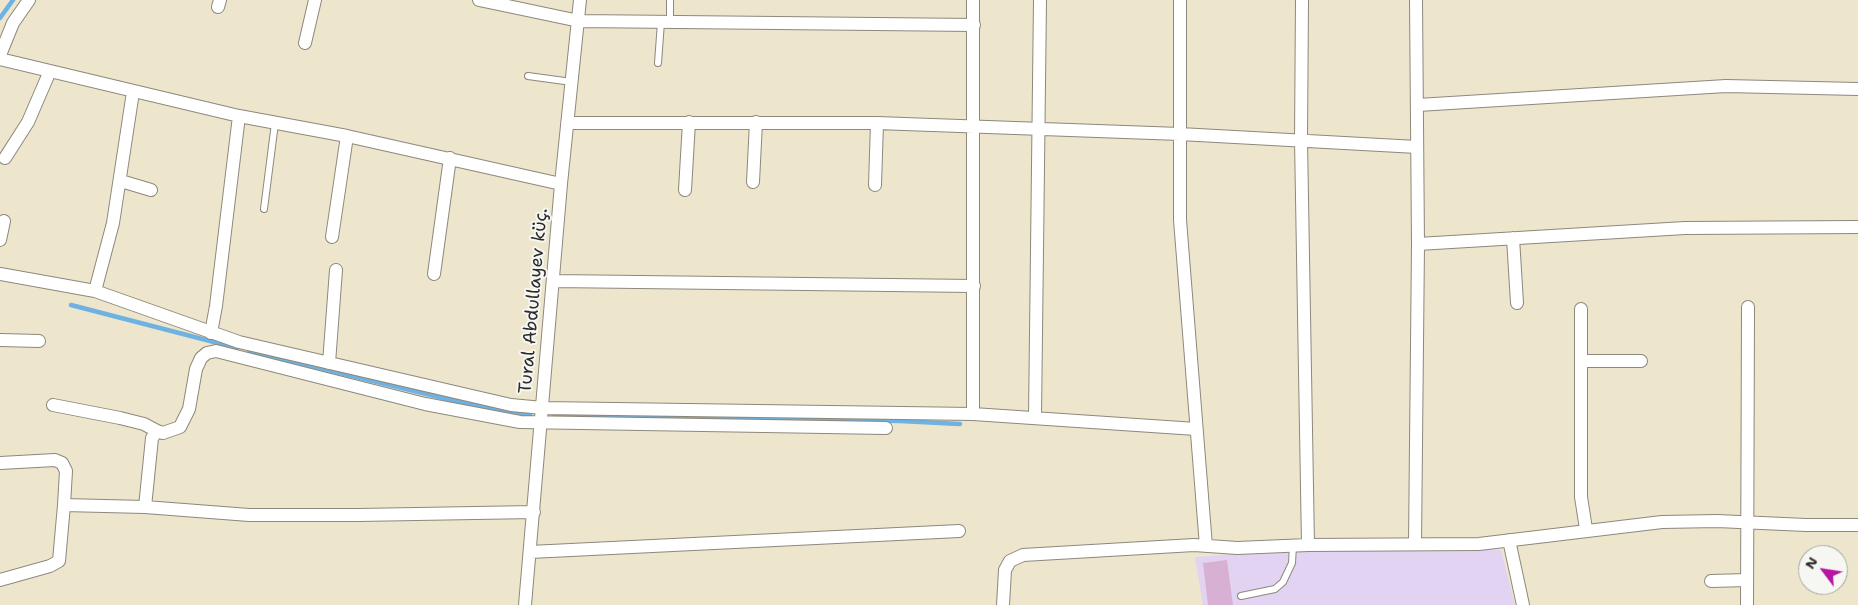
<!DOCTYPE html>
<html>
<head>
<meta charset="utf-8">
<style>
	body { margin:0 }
	#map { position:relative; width:1858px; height:605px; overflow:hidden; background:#ede6cc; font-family:"Shantell Sans",sans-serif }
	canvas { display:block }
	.north { position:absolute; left:1798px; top:545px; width:50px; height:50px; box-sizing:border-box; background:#f6f6f2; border:1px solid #a5a5a2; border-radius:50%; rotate:301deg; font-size:14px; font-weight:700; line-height:20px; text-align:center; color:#2b2b2b }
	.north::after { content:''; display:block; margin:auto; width:18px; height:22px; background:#b5179e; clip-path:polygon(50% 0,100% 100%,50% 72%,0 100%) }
</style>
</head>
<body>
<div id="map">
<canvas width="1858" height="605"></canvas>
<div class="north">N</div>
</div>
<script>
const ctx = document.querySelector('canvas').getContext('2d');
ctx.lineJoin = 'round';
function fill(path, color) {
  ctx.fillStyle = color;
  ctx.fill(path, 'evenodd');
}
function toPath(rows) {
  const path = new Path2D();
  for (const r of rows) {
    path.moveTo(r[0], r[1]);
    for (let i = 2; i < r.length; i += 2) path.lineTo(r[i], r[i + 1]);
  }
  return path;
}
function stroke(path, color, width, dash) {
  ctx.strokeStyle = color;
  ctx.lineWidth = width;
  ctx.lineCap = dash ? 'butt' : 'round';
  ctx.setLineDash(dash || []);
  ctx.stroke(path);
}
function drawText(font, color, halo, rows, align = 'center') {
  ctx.font = font + ' "Shantell Sans",sans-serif';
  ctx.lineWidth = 4;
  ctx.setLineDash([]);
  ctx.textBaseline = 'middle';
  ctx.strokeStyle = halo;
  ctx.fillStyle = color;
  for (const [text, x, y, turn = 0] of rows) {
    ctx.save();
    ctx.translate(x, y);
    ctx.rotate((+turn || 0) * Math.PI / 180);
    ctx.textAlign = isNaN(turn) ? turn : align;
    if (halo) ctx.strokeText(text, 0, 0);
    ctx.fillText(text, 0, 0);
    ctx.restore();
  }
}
const built = toPath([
	[1318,548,1501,550,1515,605,1203,605,1195,557]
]);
const stream = toPath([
	[0,18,13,0],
	[71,305,237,348],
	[249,351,476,406,530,415],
	[554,415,900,421,960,424]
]);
const building = toPath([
	[1227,560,1233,605,1208,605,1203,563]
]);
const service = toPath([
	[670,22,670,0],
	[658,63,661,22],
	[528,76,572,82],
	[264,209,275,123],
	[1241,596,1275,589,1283,582,1292,563,1293,545]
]);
const minor = toPath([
	[479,0,579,21,974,25],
	[973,0,973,414],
	[1180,0,1180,220,1206,546],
	[1302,0,1301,140,1308,545],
	[218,7,220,0],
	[305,43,315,0],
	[0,55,13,23,29,0],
	[0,59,239,116,347,136,561,184],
	[1418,105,1726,86,1858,89],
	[567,123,877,123,1180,134,1417,147],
	[5,158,28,122,50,71],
	[121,181,151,190],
	[753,182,756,122],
	[875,185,877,123],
	[685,190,689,122],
	[332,237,347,136],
	[1513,238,1517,303],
	[0,240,4,221],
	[1418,244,1685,228,1858,227],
	[0,274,95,291,239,342,511,405,543,408,973,414,1196,429],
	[434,274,450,158],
	[554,281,974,286],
	[95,291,113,223,133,92],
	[1581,309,1581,497,1586,529],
	[211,333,216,306,239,116],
	[0,340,39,341],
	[1581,361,1641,361],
	[329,363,336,270],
	[53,405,120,418,144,424,157,431],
	[1035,417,1040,0],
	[0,463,55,460,62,463,66,471,64,505],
	[145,507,152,438,157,431,163,433,180,427,189,409,196,369,201,358,207,353,216,351,425,404,520,422,886,428],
	[1509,540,1523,605],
	[1415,544,1418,244,1416,0],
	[530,552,959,531],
	[0,580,50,566,59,561,64,505,145,507,249,515,358,515,534,512],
	[1711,581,1747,580],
	[525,605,561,184,580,0],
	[1003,605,1005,570,1010,561,1023,555,1194,545,1237,548,1308,545,1479,544,1662,522,1717,521,1806,525,1858,525],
	[1747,605,1748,307]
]);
const streetNames = [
	["Tural Abdullayev küç.",534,301,-85]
];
fill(built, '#e3d3f2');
stroke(stream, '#6eb1e3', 4.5);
fill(building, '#d7b0d3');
stroke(service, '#8c887c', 8);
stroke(minor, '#8c887c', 14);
stroke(service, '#fff', 6);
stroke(minor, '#fff', 12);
drawText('18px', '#2b2b2b', '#f6f6f2', streetNames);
</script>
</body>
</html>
